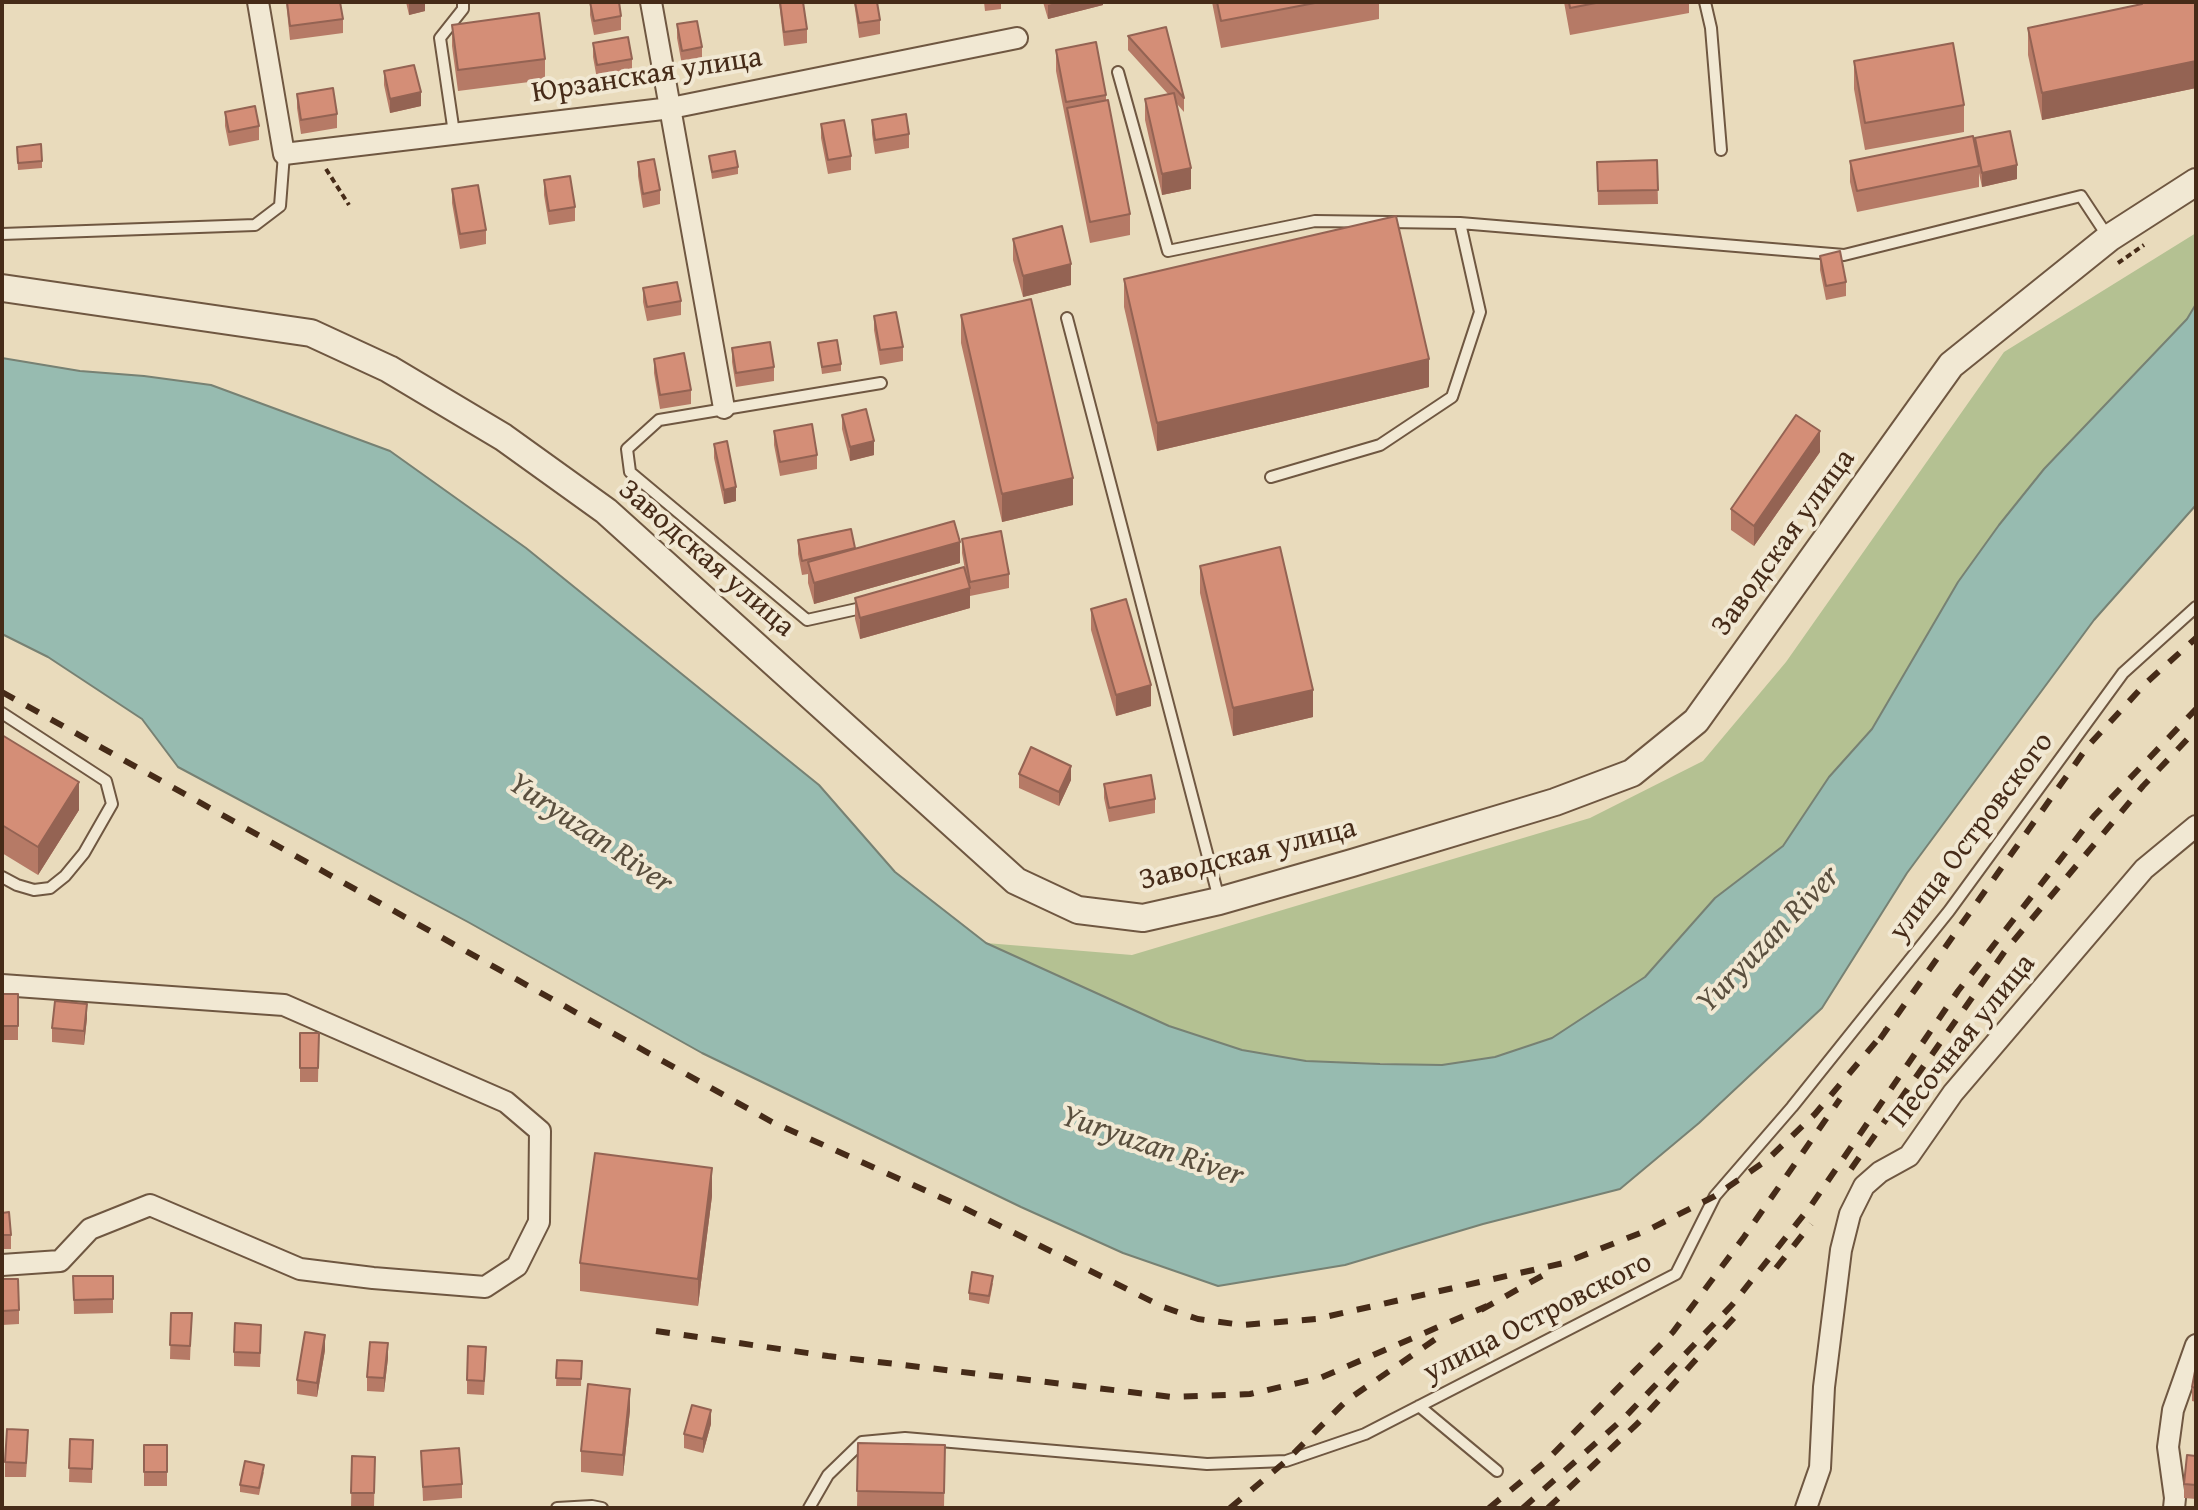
<!DOCTYPE html>
<html>
<head>
<meta charset="utf-8">
<style>
	body { margin:0 }
	#map { position:relative; width:2198px; height:1510px; overflow:hidden; background:#e9dbbc; font-family:"Gentium Book Plus",serif }
	canvas { display:block }
	.frame { position:absolute; inset:0; border:4px solid #462b18; pointer-events:none }
</style>
</head>
<body>
<div id="map">
<canvas width="2198" height="1510"></canvas>
<div class="frame"></div>
</div>
<script>
const ctx = document.querySelector('canvas').getContext('2d');
ctx.lineJoin = 'round';
function fill(path, color) {
  ctx.fillStyle = color;
  ctx.fill(path, 'evenodd');
}
function toPath(rows) {
  const path = new Path2D();
  for (const r of rows) {
    path.moveTo(r[0], r[1]);
    for (let i = 2; i < r.length; i += 2) path.lineTo(r[i], r[i + 1]);
  }
  return path;
}
function stroke(path, color, width, dash) {
  ctx.strokeStyle = color;
  ctx.lineWidth = width;
  ctx.lineCap = dash ? 'butt' : 'round';
  ctx.setLineDash(dash || []);
  ctx.stroke(path);
}
function drawText(font, color, halo, rows, align = 'center') {
  ctx.font = font + ' "Gentium Book Plus",serif';
  ctx.lineWidth = 8;
  ctx.setLineDash([]);
  ctx.textBaseline = 'middle';
  ctx.strokeStyle = halo;
  ctx.fillStyle = color;
  for (const [text, x, y, turn = 0] of rows) {
    ctx.save();
    ctx.translate(x, y);
    ctx.rotate((+turn || 0) * Math.PI / 180);
    ctx.textAlign = isNaN(turn) ? turn : align;
    if (halo) ctx.strokeText(text, 0, 0);
    ctx.fillText(text, 0, 0);
    ctx.restore();
  }
}
const green = toPath([
	[2196,233,2196,304,2187,319,2044,469,1999,525,1958,582,1872,729,1829,777,1783,846,1715,898,1645,977,1552,1038,1495,1057,1442,1065,1305,1061,1242,1050,1169,1026,986,943,1132,955,1590,818,1703,761,1786,662,2004,352]
]);
const water = toPath([
	[2196,304,2196,505,2094,620,1907,873,1822,1008,1699,1123,1620,1189,1483,1224,1345,1265,1218,1286,1123,1253,1021,1207,702,1053,468,922,178,767,142,719,48,657,2,634,2,358,80,371,144,376,211,385,390,451,526,548,819,785,895,872,986,943,1169,1026,1242,1050,1306,1061,1380,1064,1442,1065,1495,1057,1552,1038,1645,977,1715,898,1783,846,1829,777,1872,729,1958,582,1999,525,2044,469,2187,319,2196,304]
]);
const path = toPath([
	[326,169,349,205],
	[2118,263,2144,245]
]);
const service = toPath([
	[1705,2,1711,28,1721,150],
	[1118,72,1168,251,1315,221,1460,223,1844,255,2081,196,2108,237],
	[454,133,440,38,463,9,463,2],
	[2,234,255,225,280,206,284,154],
	[1067,318,1219,899],
	[1271,477,1380,445,1452,397,1480,312,1460,223],
	[866,607,807,620,630,472,627,449,659,420,881,383],
	[2,713,106,781,112,804,84,853,65,876,50,888,34,890,17,885,2,877],
	[1419,1406,1497,1471],
	[557,1508,592,1506,602,1508],
	[809,1508,828,1475,862,1442,905,1438,1207,1464,1286,1461,1365,1434,1676,1274,1715,1196,1792,1107,1949,911,2123,673,2196,607]
]);
const minor = toPath([
	[258,2,284,154,671,108,1017,38],
	[651,2,724,408],
	[2,985,284,1005,506,1102,540,1131,539,1222,517,1266,485,1287,373,1278,300,1269,150,1205,90,1229,60,1261,2,1265],
	[1806,1508,1820,1468,1824,1387,1841,1250,1850,1214,1864,1186,1880,1172,1909,1156,1953,1093,2144,869,2196,826],
	[2174,1508,2175,1498,2168,1447,2173,1410,2196,1345]
]);
const tertiary = toPath([
	[2,288,311,333,389,369,503,437,606,511,1016,881,1078,910,1143,918,1219,901,1352,863,1555,802,1632,773,1696,721,1951,365,2109,238,2196,182]
]);
const rail = toPath([
	[2,692,772,1122,960,1206,1163,1307,1198,1319,1242,1325,1316,1319,1564,1263,1648,1230,1715,1196,1767,1160,1815,1114,1886,1030],
	[1880,1039,2088,746,2146,683,2196,638],
	[1851,1169,2005,951,2143,786,2196,730],
	[1776,1268,1811,1224],
	[1481,1310,1547,1273],
	[656,1331,828,1356,1172,1397,1250,1394,1320,1378,1487,1306],
	[1230,1508,1286,1461,1346,1401,1440,1336],
	[1489,1508,1545,1462,1673,1332,1744,1237,1840,1099],
	[1523,1508,1625,1417,1732,1305,1810,1207,1958,991,2094,816,2196,709],
	[1548,1508,1638,1423,1743,1308]
]);
const wall = toPath([
	[286,2,343,19,343,33,290,40],
	[406,2,425,2,425,11,409,15],
	[590,2,621,16,621,30,594,35,590,15],
	[779,2,803,2,807,29,807,43,784,46],
	[854,2,877,2,880,20,880,34,859,38],
	[984,2,1001,2,1001,9,985,11],
	[1043,2,1103,2,1103,5,1048,19],
	[1212,2,1379,2,1379,19,1221,48],
	[1564,2,1689,2,1689,13,1570,35],
	[2136,2,2196,2,2196,88,2042,120,2028,55,2028,28,2137,5],
	[677,24,702,47,702,61,682,65,677,38],
	[452,25,545,59,545,80,458,91,452,46],
	[1128,36,1184,98,1184,112,1177,104,1191,189,1162,195,1145,120,1145,99,1168,94,1128,50],
	[593,43,632,59,632,73,597,79,593,57],
	[1056,50,1106,95,1106,100,1130,214,1130,235,1090,243,1056,71],
	[1854,61,1964,105,1964,132,1865,150,1854,89],
	[384,71,421,106,390,113,384,85],
	[297,94,337,114,337,128,301,134,297,108],
	[225,112,259,126,259,140,229,146,225,126],
	[872,120,909,134,909,148,875,154,872,134],
	[821,124,851,156,851,170,828,174,821,138],
	[1975,138,2017,179,1982,187,1979,173,1979,187,1857,212,1850,182,1850,161,1975,145],
	[17,147,42,161,42,168,18,170],
	[709,156,738,167,738,174,712,179],
	[1657,160,1658,204,1598,205,1597,162],
	[638,162,660,190,660,204,643,208,638,176],
	[544,180,575,207,575,221,549,225,544,195],
	[452,189,486,230,486,244,460,249,452,203],
	[1013,239,1071,285,1023,297,1013,260],
	[1820,256,1846,282,1846,296,1826,300,1820,270],
	[1124,279,1429,387,1157,451,1124,307],
	[643,288,681,301,681,315,647,321,643,302],
	[961,315,1073,505,1002,522,961,343],
	[874,316,903,347,903,361,880,365,874,330],
	[818,343,841,364,841,371,822,374],
	[732,348,774,367,774,381,736,387,732,362],
	[654,359,691,390,691,404,660,409,654,373],
	[842,415,874,455,850,461,842,429],
	[774,431,817,455,817,469,780,476,774,445],
	[714,444,736,501,724,504,714,458],
	[1820,452,1754,546,1731,530,1731,509],
	[962,539,1009,574,1009,588,970,596,970,608,860,639,855,619,855,598,965,570,962,553],
	[798,540,855,548,960,563,814,604,808,583,808,574,802,575,798,554],
	[1200,566,1313,717,1233,736,1200,593],
	[1091,609,1151,706,1116,716,1091,630],
	[2,735,79,810,38,875,2,853],
	[1019,774,1071,780,1059,806,1019,788],
	[1104,784,1155,799,1155,813,1109,822,1104,798],
	[2,994,18,994,18,1040,2,1040],
	[87,1018,84,1045,52,1042,52,1028],
	[300,1033,319,1033,318,1082,300,1082],
	[712,1196,698,1306,580,1291,580,1263],
	[2,1213,11,1235,11,1249,2,1249],
	[73,1276,113,1276,113,1313,74,1314],
	[2,1279,19,1310,19,1324,2,1325],
	[993,1283,989,1304,969,1300,969,1293],
	[171,1313,192,1313,190,1360,170,1359],
	[261,1339,260,1367,234,1366,234,1352],
	[325,1350,317,1397,297,1394,297,1380],
	[388,1358,384,1392,367,1391,367,1377],
	[557,1360,582,1361,581,1386,556,1386],
	[486,1361,484,1395,467,1394,467,1380],
	[2196,1366,2196,1402,2192,1401,2192,1387],
	[630,1410,623,1476,581,1472,581,1451],
	[711,1424,703,1453,684,1448,684,1434],
	[70,1439,93,1440,92,1483,69,1482],
	[858,1443,945,1445,944,1508,857,1508],
	[28,1444,26,1477,5,1477,5,1462],
	[144,1445,167,1445,167,1486,144,1486],
	[421,1451,462,1484,462,1498,423,1501],
	[352,1456,375,1457,374,1507,351,1507],
	[2196,1456,2196,1499,2184,1498,2184,1484],
	[264,1472,259,1495,240,1492,240,1485]
]);
const shadedWall = toPath([
	[409,2,425,2,425,11,409,15],
	[1059,2,1103,2,1103,5,1048,19,1048,5],
	[2196,61,2196,88,2042,120,2042,93],
	[421,92,421,106,390,113,390,99],
	[2017,165,2017,179,1982,187,1982,173],
	[1191,168,1191,189,1162,195,1162,174],
	[1071,264,1071,285,1023,297,1023,276],
	[1429,359,1429,387,1157,451,1157,423],
	[1820,431,1820,452,1754,546,1754,526],
	[874,441,874,455,850,461,850,447],
	[1073,478,1073,505,1002,522,1002,494],
	[736,487,736,501,724,504,724,490],
	[960,542,960,563,814,604,814,583],
	[970,588,970,608,860,639,860,618],
	[1151,685,1151,706,1116,716,1116,695],
	[1313,690,1313,717,1233,736,1233,708],
	[1071,766,1071,780,1059,806,1059,792],
	[79,782,79,810,38,875,38,847],
	[87,1004,87,1018,84,1045,84,1031],
	[712,1168,712,1196,698,1306,698,1279],
	[325,1335,325,1350,317,1397,317,1383],
	[388,1343,388,1358,384,1392,384,1378],
	[630,1389,630,1410,623,1476,623,1455],
	[711,1410,711,1424,703,1453,703,1439]
]);
const building = toPath([
	[287,2,340,2,343,19,290,26,287,2],
	[590,2,619,2,621,16,594,21,590,2],
	[780,2,803,2,807,29,784,32,780,2],
	[855,2,877,2,880,20,859,23,855,2],
	[1217,2,1320,2,1221,21,1217,2],
	[1569,2,1601,2,1570,8,1569,2],
	[2142,2,2196,2,2196,61,2042,93,2028,28,2142,4,2142,2],
	[539,13,545,59,458,70,452,25,539,13],
	[697,21,702,47,682,51,677,24,697,21],
	[1166,27,1184,98,1128,36,1166,27],
	[628,37,632,59,597,65,593,43,628,37],
	[1096,42,1106,95,1066,102,1056,50,1096,42],
	[1953,43,1964,105,1865,123,1854,61,1953,43],
	[414,65,421,92,390,99,384,71,414,65],
	[333,88,337,114,301,120,297,94,333,88],
	[1174,93,1191,168,1162,174,1145,99,1174,93],
	[1108,100,1130,214,1090,222,1067,108,1108,100],
	[255,106,259,126,229,132,225,112,255,106],
	[906,114,909,134,875,140,872,120,906,114],
	[844,120,851,156,828,160,821,124,844,120],
	[2010,131,2017,165,1982,173,1975,138,2010,131],
	[1973,136,1979,166,1857,191,1850,161,1973,136],
	[41,144,42,161,18,163,17,147,41,144],
	[735,151,738,167,712,172,709,156,735,151],
	[654,159,660,190,643,194,638,162,654,159],
	[1657,160,1658,190,1598,191,1597,162,1657,160],
	[570,176,575,207,549,211,544,180,570,176],
	[478,185,486,230,460,234,452,189,478,185],
	[1396,216,1429,359,1157,423,1124,279,1396,216],
	[1062,226,1071,264,1023,276,1013,239,1062,226],
	[1840,251,1846,282,1826,286,1820,256,1840,251],
	[677,282,681,301,647,307,643,288,677,282],
	[1031,299,1073,478,1002,494,961,315,1031,299],
	[896,312,903,347,880,350,874,316,896,312],
	[837,340,841,364,822,367,818,343,837,340],
	[770,342,774,367,736,373,732,348,770,342],
	[684,353,691,390,660,395,654,359,684,353],
	[866,409,874,441,850,447,842,415,866,409],
	[1796,415,1820,431,1754,526,1731,509,1796,415],
	[812,424,817,455,780,462,774,431,812,424],
	[727,441,736,487,724,490,714,444,727,441],
	[954,521,960,542,814,583,808,562,954,521],
	[851,529,855,548,802,561,798,540,851,529],
	[1001,531,1009,574,970,582,962,539,1001,531],
	[1280,547,1313,690,1233,708,1200,566,1280,547],
	[964,567,970,588,860,618,855,598,964,567],
	[1126,599,1151,685,1116,695,1091,609,1126,599],
	[2,735,79,782,38,847,2,825,2,735],
	[1031,747,1071,766,1059,792,1019,774,1031,747],
	[1151,775,1155,799,1109,808,1104,784,1151,775],
	[2,994,18,994,18,1026,2,1026,2,994],
	[55,1001,87,1004,84,1031,52,1028,55,1001],
	[300,1033,319,1033,318,1068,300,1068,300,1033],
	[595,1153,712,1168,698,1279,580,1263,595,1153],
	[9,1212,11,1235,2,1235,2,1213,9,1212],
	[972,1272,993,1276,989,1296,969,1293,972,1272],
	[73,1276,113,1276,113,1299,74,1300,73,1276],
	[2,1279,18,1279,19,1310,2,1311,2,1279],
	[171,1313,192,1313,190,1346,170,1345,171,1313],
	[235,1323,261,1325,260,1353,234,1352,235,1323],
	[305,1332,325,1335,317,1383,297,1380,305,1332],
	[370,1342,388,1343,384,1378,367,1377,370,1342],
	[468,1346,486,1347,484,1381,467,1380,468,1346],
	[557,1360,582,1361,581,1379,556,1378,557,1360],
	[2196,1366,2196,1388,2192,1387,2196,1366],
	[588,1384,630,1389,623,1455,581,1451,588,1384],
	[692,1405,711,1410,703,1439,684,1434,692,1405],
	[7,1429,28,1430,26,1463,5,1462,7,1429],
	[70,1439,93,1440,92,1469,69,1468,70,1439],
	[858,1443,945,1445,944,1493,857,1491,858,1443],
	[144,1445,167,1445,167,1472,144,1472,144,1445],
	[459,1448,462,1484,423,1487,421,1451,459,1448],
	[2187,1455,2196,1456,2196,1485,2184,1484,2187,1455],
	[352,1456,375,1457,374,1493,351,1493,352,1456],
	[245,1461,264,1465,259,1488,240,1485,245,1461]
]);
const streetNames = [
	["Юрзанская улица",647,76,-9],
	["Заводская улица",1784,543,-54],
	["Заводская улица",706,559,41],
	["улица Островского",1972,837,-53],
	["Заводская улица",1248,855,-14],
	["Песочная улица",1963,1041,-51],
	["улица Островского",1538,1318,-27]
];
const waterNames = [
	["Yuryuzan River",590,834,34],
	["Yuryuzan River",1769,940,-46],
	["Yuryuzan River",1152,1147,19]
];
fill(green, '#b4c192');
fill(water, '#97bbb0');
stroke(water, '#778173', 2);
stroke(service, '#6f5741', 14);
stroke(minor, '#6f5741', 24);
stroke(tertiary, '#6f5741', 30);
stroke(path, '#462b18', 4, [6, 4]);
stroke(service, '#f1e8d3', 10);
stroke(minor, '#f1e8d3', 20);
stroke(tertiary, '#f1e8d3', 26);
stroke(rail, '#462b18', 6, [14, 14]);
fill(wall, '#b67a66');
fill(shadedWall, '#946353');
fill(building, '#d48e77');
stroke(building, '#946353', 2);
drawText('30px', '#462b18', '#f1e8d3', streetNames);
drawText('italic 32px', '#5a4f3e', '#f1e8d3', waterNames);
</script>
</body>
</html>
